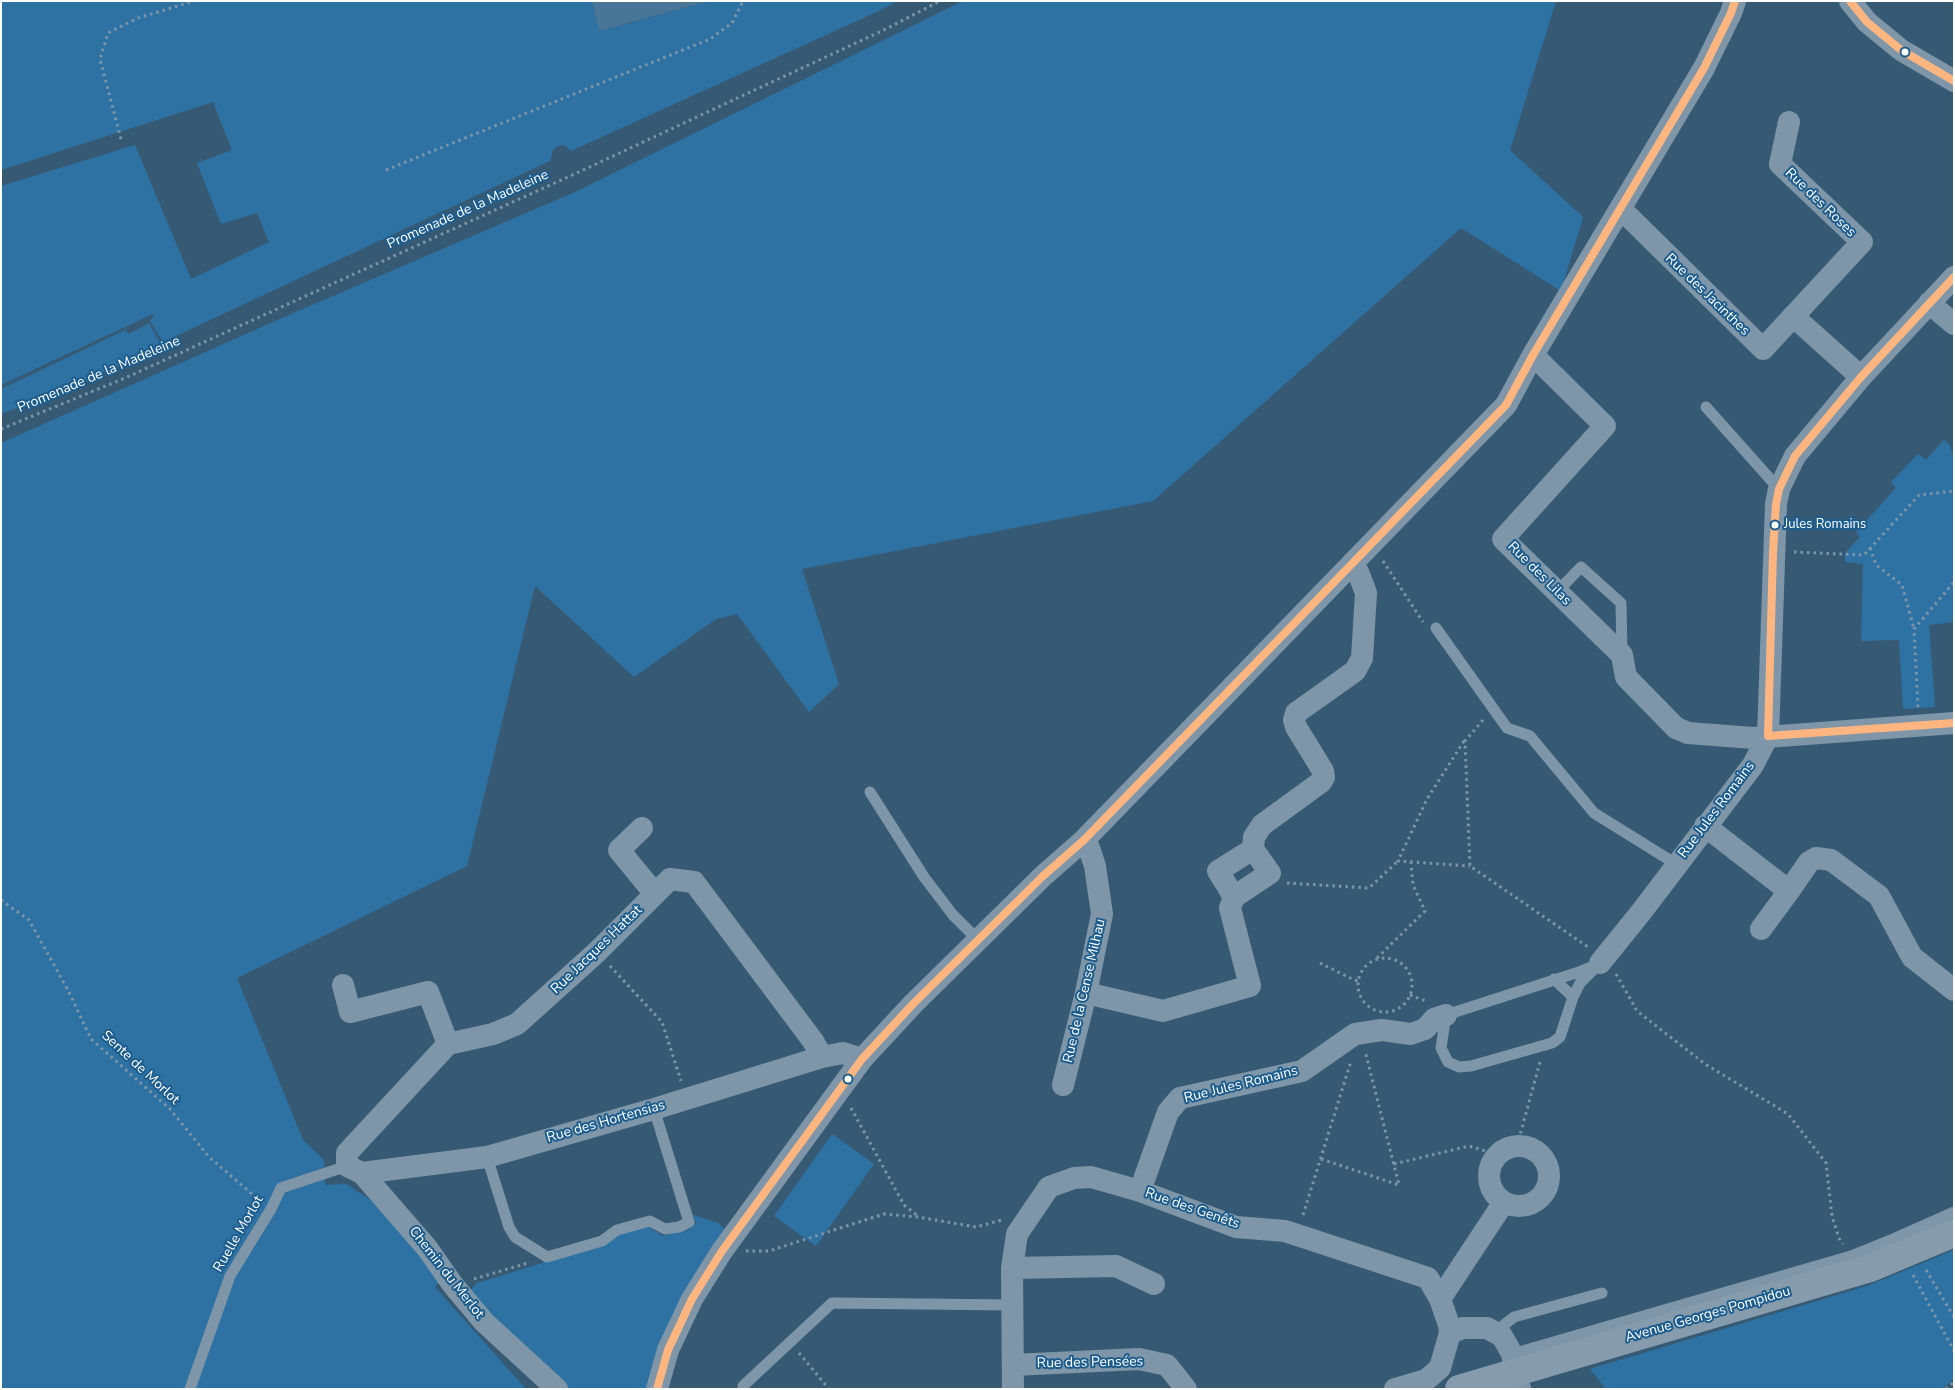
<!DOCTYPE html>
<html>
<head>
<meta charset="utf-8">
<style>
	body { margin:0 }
	#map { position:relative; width:1955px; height:1390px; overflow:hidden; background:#375a74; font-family:"Nunito Sans",sans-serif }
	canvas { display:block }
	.frame { position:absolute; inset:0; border:2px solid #fff; pointer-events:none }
</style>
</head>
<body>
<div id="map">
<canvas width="1955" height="1390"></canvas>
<div class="frame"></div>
</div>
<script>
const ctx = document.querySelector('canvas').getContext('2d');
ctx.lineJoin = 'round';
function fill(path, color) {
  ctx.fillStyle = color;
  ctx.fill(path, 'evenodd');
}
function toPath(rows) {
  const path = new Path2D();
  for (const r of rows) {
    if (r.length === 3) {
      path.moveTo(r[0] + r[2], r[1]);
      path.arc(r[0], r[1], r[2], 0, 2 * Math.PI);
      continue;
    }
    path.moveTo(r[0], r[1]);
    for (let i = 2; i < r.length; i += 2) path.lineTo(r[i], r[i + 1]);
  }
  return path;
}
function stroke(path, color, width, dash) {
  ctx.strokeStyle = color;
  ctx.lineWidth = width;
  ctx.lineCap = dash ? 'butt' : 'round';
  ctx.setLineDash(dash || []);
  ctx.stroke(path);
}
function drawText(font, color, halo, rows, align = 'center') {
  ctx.font = font + ' "Nunito Sans",sans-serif';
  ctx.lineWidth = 4;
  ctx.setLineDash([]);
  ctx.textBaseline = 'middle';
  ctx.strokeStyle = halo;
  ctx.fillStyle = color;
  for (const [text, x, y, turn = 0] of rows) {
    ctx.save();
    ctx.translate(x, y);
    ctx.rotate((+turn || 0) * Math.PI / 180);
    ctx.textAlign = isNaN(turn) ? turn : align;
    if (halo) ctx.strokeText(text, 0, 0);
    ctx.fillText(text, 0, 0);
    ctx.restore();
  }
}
const green = toPath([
	[1,1,592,1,600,31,709,1,897,1,881,10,571,151,564,145,557,147,553,150,550,161,163,342,150,321,155,313,1,385,1,186,135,145,191,279,269,242,257,213,221,224,197,163,232,150,213,102,1,170],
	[963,1,1556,1,1510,150,1583,217,1561,291,1461,228,1153,501,802,569,839,684,809,712,737,614,716,619,634,677,535,586,467,866,237,978,303,1140,324,1160,325,1185,346,1184,388,1211,444,1276,435,1287,526,1389,1,1389,1,443,284,317,575,192],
	[149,323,162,346,62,392,1,414,1,389,125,330,129,334],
	[1944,440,1950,445,1951,450,1954,453,1954,622,1929,625,1935,707,1903,709,1899,640,1861,641,1863,564,1845,562,1845,553,1860,537,1856,532,1896,488,1891,482,1918,454,1926,460],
	[832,1134,874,1164,816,1246,774,1216],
	[693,1215,718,1223,726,1230,646,1389,564,1389,468,1292,477,1283,608,1243,621,1232,646,1225,663,1236,689,1229,696,1223],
	[1954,1250,1954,1379,1942,1389,1606,1389,1590,1369,1867,1286]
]);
const water = toPath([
	[592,1,709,1,599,31]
]);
const path = toPath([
	[121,139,100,59,108,33,138,18,194,1],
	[386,170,710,39,732,23,743,1],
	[1,429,125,378,568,177,888,28,940,1],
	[1870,548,1876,565,1902,585,1914,629],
	[1794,552,1864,555,1919,495,1954,491],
	[1383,561,1423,622],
	[1918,707,1914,629,1954,582],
	[1483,720,1465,741,1470,866,1588,947],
	[1464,741,1427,799,1398,861,1470,866],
	[1287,883,1369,888,1398,861],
	[1,900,29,920,68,990,91,1039,170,1109,209,1157,259,1200],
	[1377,958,1425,911,1413,885,1411,862],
	[1385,985,27],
	[1320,963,1354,980,1359,981],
	[610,966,662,1022,681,1081],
	[1616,974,1637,1011,1705,1064,1788,1114,1826,1163,1832,1216,1839,1238,1843,1244],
	[1410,995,1426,1001],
	[851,1108,904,1205,918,1216],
	[1517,1146,1540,1062],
	[1321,1159,1399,1185,1365,1051],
	[1394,1164,1469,1146,1498,1155],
	[1303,1215,1351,1061],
	[746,1251,769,1251,884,1214,918,1217,976,1227,1002,1220],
	[1926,1270,1954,1317],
	[1913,1275,1954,1351],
	[474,1279,528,1263],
	[799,1353,829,1389],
	[1946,1389,1954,1382]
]);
const service = toPath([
	[1706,407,1779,489],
	[1557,592,1581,567,1621,603,1622,654],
	[1436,628,1507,728,1530,736,1594,813,1676,864],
	[870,792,924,877,953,915,978,940],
	[1600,963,1580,983,1573,997,1560,1037,1552,1043,1471,1066,1459,1067,1448,1062,1441,1048,1446,1015,1579,972,1600,963],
	[1554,979,1573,997],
	[487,1157,509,1227,515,1237,547,1257,602,1241,617,1230,650,1221,665,1229,679,1227,689,1222,654,1109],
	[1495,1332,1514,1317,1602,1293],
	[1512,1354,1851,1256,1893,1239,1954,1212],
	[743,1386,832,1303,1012,1305],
	[190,1389,230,1276,271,1209,281,1188,347,1166]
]);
const minor = toPath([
	[1850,1,1867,22,1901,50,1954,81],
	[1621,209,1763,349,1862,242,1780,164,1789,122],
	[1929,303,1954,324],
	[1793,316,1861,377],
	[1533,355,1605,426,1503,539,1622,655,1626,677,1676,728,1688,733,1753,738,1954,723],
	[1705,826,1789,891,1809,862,1816,858,1831,860,1879,896,1912,957,1954,990],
	[642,828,619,850,655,894],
	[1234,897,1270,873,1253,849],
	[1761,929,1789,891],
	[1600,963,1642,911,1753,765,1768,736,1776,504,1779,489,1795,456,1861,377,1954,277],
	[343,985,350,1012,428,992,448,1044],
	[1086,993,1163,1011,1250,986,1230,908,1234,897,1218,871,1253,849,1254,837,1262,825,1321,782,1324,777,1323,771,1296,727,1294,720,1296,713,1355,671,1362,658,1366,593,1358,572,1352,564],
	[822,1057,813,1041,694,882,670,879,597,952,517,1024,493,1034,448,1044,347,1153,347,1166,362,1173,487,1157,654,1109,822,1057,843,1053,862,1059],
	[1063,1085,1086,993,1102,914,1095,866,1089,848,1084,840],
	[1519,1176,30],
	[362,1173,427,1248,453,1285,484,1322,557,1389],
	[1140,1191,1168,1112,1180,1098,1302,1071,1355,1034,1382,1030,1411,1034,1425,1029,1434,1019,1446,1015],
	[1012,1268,1116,1266,1154,1284],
	[1440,1299,1504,1202],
	[1450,1333,1463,1328,1487,1328,1502,1336,1512,1354,1520,1389],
	[1013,1365,1139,1359,1167,1365,1186,1389],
	[657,1389,668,1350,692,1299,722,1251,862,1059,913,1004,1043,876,1084,840,1506,405,1533,355,1704,68,1731,13,1735,1],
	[1013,1389,1012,1268,1017,1234,1049,1187,1074,1178,1091,1177,1140,1191,1236,1227,1285,1231,1428,1278,1440,1299,1449,1325,1450,1333,1440,1368,1426,1380,1395,1389]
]);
const secondary = toPath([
	[1459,1389,1870,1268,1954,1233]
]);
const bus1 = toPath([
	[1850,1,1867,22,1901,50,1954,81],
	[1768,736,1773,552,1776,504,1779,489,1795,456,1861,377,1954,277],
	[1768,736,1954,723],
	[657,1389,668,1350,692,1299,722,1251,862,1059,913,1004,1043,876,1084,840,1506,405,1533,355,1704,68,1731,13,1735,1]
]);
const markers = [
	[1905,52,4.5,"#fff"],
	[1775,525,4.5,"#fff"],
	[848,1079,4.5,"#fff"]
];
const busNames = [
	["Jules Romains",1784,525]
];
const streetNames = [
	["Rue des Roses",1820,203,44],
	["Promenade de la Madeleine",468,210,-24],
	["Rue des Jacinthes",1707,295,44],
	["Promenade de la Madeleine",99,375,-23],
	["Rue des Lilas",1539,574,45],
	["Rue Jules Romains",1717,810,-53],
	["Rue Jacques Hattat",597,950,-44],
	["Rue de la Cense Milhau",1085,991,-77],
	["Sente de Morlot",140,1068,43],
	["Rue Jules Romains",1241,1085,-14],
	["Rue des Hortensias",606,1122,-16],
	["Rue des Genêts",1192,1209,19],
	["Ruelle Morlot",239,1234,-60],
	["Chemin du Merlot",446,1273,52],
	["Avenue Georges Pompidou",1708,1315,-16],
	["Rue des Pensées",1090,1363,-1]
];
fill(green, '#2e72a3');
fill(water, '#497597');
stroke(path, '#7e96a8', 3, [2.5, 4]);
stroke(service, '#7e96a8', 11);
stroke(minor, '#7e96a8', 22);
stroke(secondary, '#869cad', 28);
stroke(bus1, '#ffb580', 8);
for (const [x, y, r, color] of markers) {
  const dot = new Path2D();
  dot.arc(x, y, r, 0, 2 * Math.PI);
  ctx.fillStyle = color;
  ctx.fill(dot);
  stroke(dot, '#1d5d8e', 2);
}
drawText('13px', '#fff', '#1d5d8e', busNames, 'left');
drawText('14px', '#fff', '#1d5d8e', streetNames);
</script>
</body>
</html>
